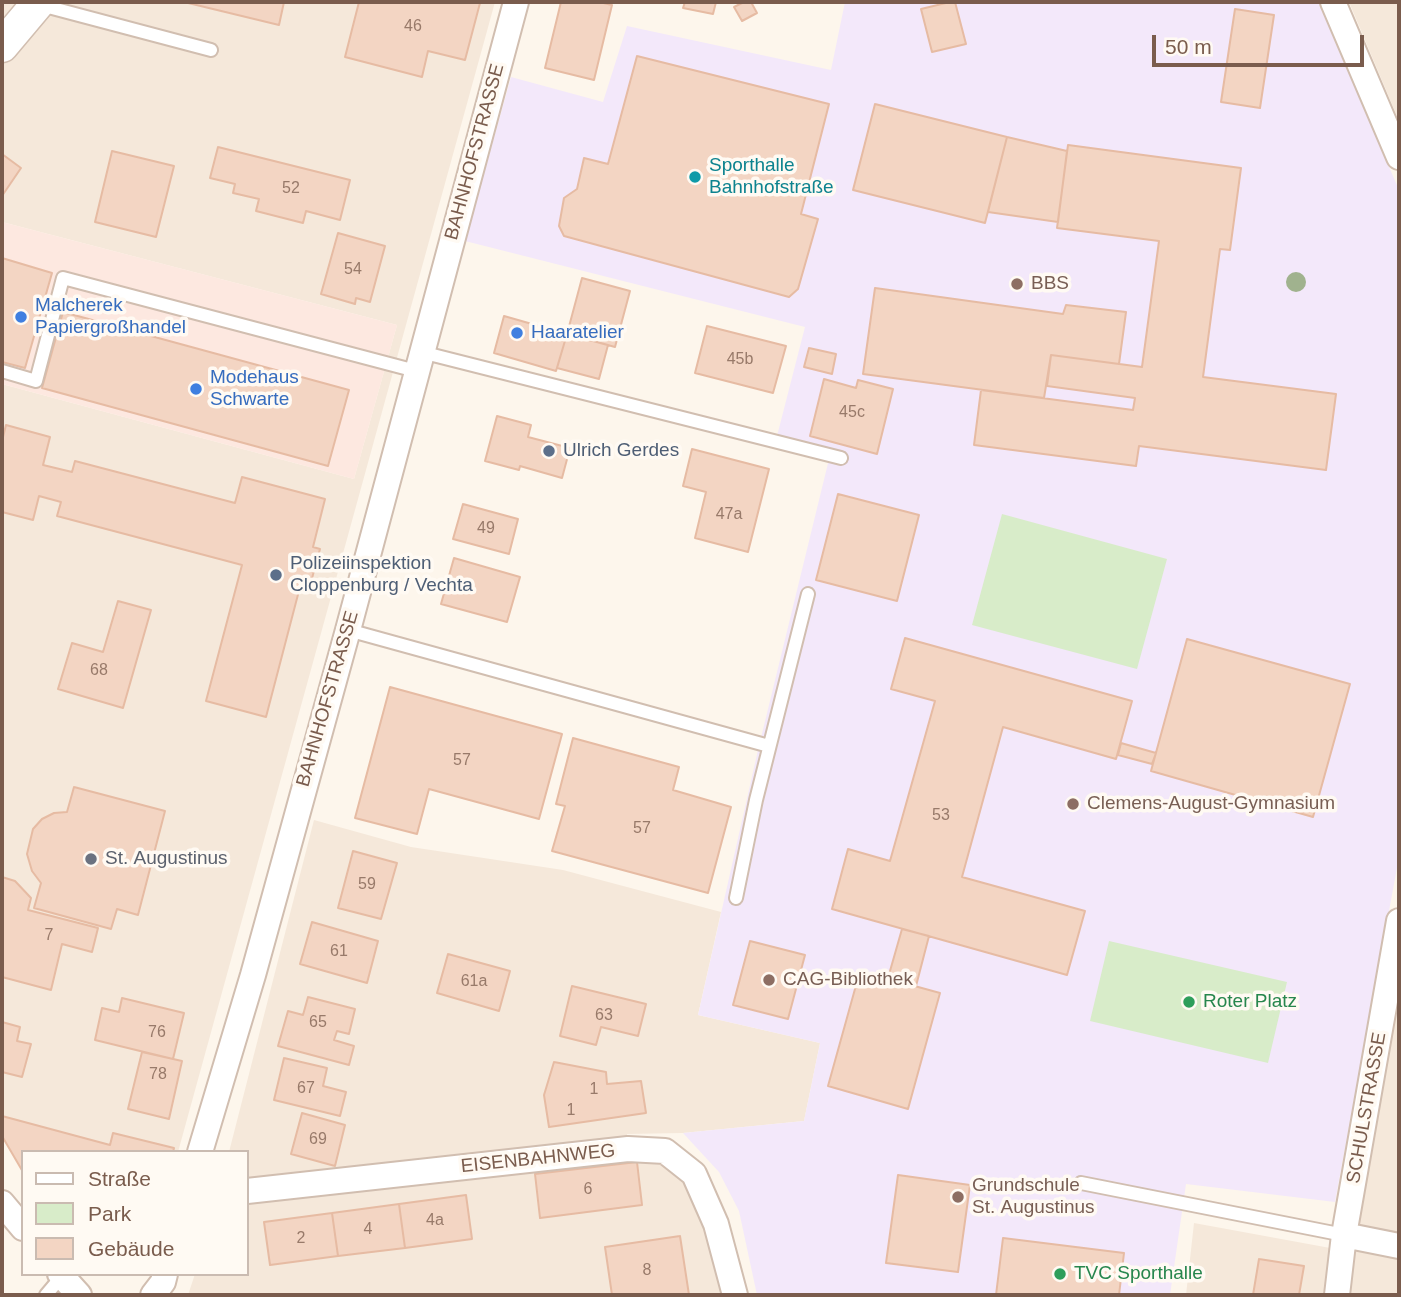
<!DOCTYPE html>
<html>
<head>
<meta charset="utf-8">
<style>
	body { margin:0 }
	#map { position:relative; width:1401px; height:1297px; overflow:hidden; background:#fdf6ec; font-family:Helvetica,sans-serif }
	canvas { display:block }
	.frame { position:absolute; inset:0; border:4px solid #7a5c4d; pointer-events:none }
	.legend { position:absolute; left:21px; top:1150px; width:228px; height:126px; box-sizing:border-box; background:#fffaf3; border:2px solid #cabbb1; margin:0; padding:9px 12px; list-style:none; font-size:21px; color:#7a5c4d }
	.legend li { display:flex; align-items:center; gap:14px; height:35px }
	.legend b { width:35px; border:2px solid #cabbb1 }
	.scale { position:absolute; left:1152px; top:35px; width:212px; height:32px; box-sizing:border-box; border:4px solid #7a5c4d; border-top:0; padding-left:9px; font-size:21px; line-height:24px; white-space:nowrap; color:#7a5c4d; -webkit-text-stroke:5px #fffaf3; paint-order:stroke }
</style>
</head>
<body>
<div id="map">
<canvas width="1401" height="1297"></canvas>
<div class="frame"></div>
<ul class="legend">
<li><b style="height:9px;background:#fff"></b>Straße</li>
<li><b style="height:19px;background:#d8ecc9"></b>Park</li>
<li><b style="height:19px;background:#f3d5c3"></b>Gebäude</li>
</ul>
<div class="scale">50 m</div>
</div>
<script>
const ctx = document.querySelector('canvas').getContext('2d');
ctx.lineJoin = 'round';
function fill(path, color) {
  ctx.fillStyle = color;
  ctx.fill(path, 'evenodd');
}
function toPath(rows) {
  const path = new Path2D();
  for (const r of rows) {
    path.moveTo(r[0], r[1]);
    for (let i = 2; i < r.length; i += 2) path.lineTo(r[i], r[i + 1]);
  }
  return path;
}
function stroke(path, color, width, dash) {
  ctx.strokeStyle = color;
  ctx.lineWidth = width;
  ctx.lineCap = dash ? 'butt' : 'round';
  ctx.setLineDash(dash || []);
  ctx.stroke(path);
}
function drawText(font, color, halo, rows, align = 'center') {
  ctx.font = font + ' Helvetica,sans-serif';
  ctx.lineWidth = 7;
  ctx.setLineDash([]);
  ctx.textBaseline = 'middle';
  ctx.strokeStyle = halo;
  ctx.fillStyle = color;
  for (const [text, x, y, turn = 0] of rows) {
    ctx.save();
    ctx.translate(x, y);
    ctx.rotate((+turn || 0) * Math.PI / 180);
    ctx.textAlign = isNaN(turn) ? turn : align;
    if (halo) ctx.strokeText(text, 0, 0);
    ctx.fillText(text, 0, 0);
    ctx.restore();
  }
}
const residential = toPath([
	[2,2,495,2,178,1152,23,1152,23,1168,2,1135,2,384,354,479,397,325,2,222],
	[1349,2,1399,2,1399,121],
	[314,820,411,847,563,870,721,912,698,1015,820,1043,804,1121,683,1133,627,1134,629,1157,663,1159,685,1178,706,1231,723,1295,188,1295,195,1274,247,1274,247,1152,229,1152],
	[1399,981,1399,1295,1186,1295,1194,1223,1352,1252]
]);
const commercial = toPath([
	[2,222,397,325,354,479,2,384]
]);
const education = toPath([
	[845,2,997,2,1010,4,1011,2,1318,2,1399,190,1399,857,1335,1202,1186,1184,1170,1295,757,1295,739,1211,719,1172,683,1133,804,1121,820,1043,698,1015,758,750,831,451,777,436,805,327,465,241,511,77,603,102,627,26,831,70]
]);
const green = toPath([
	[1002,514,1167,559,1137,669,972,625],
	[1109,941,1287,982,1268,1063,1090,1021]
]);
const building = toPath([
	[184,2,284,2,279,25,184,2],
	[359,2,480,3,465,60,428,51,422,77,345,57,359,2],
	[561,2,599,2,612,5,594,80,545,68,561,2],
	[685,2,716,2,713,14,683,8,685,2],
	[744,2,751,2,757,13,742,21,734,7,744,2],
	[950,2,955,2,966,44,932,52,921,9,950,2],
	[1235,9,1274,15,1260,108,1221,102,1235,9],
	[637,56,829,104,801,214,818,219,798,289,789,297,564,236,559,226,564,198,577,189,584,158,608,164,637,56],
	[875,104,1007,137,985,223,853,190,875,104],
	[1007,137,1067,151,1058,222,988,212,1007,137],
	[1068,145,1241,168,1230,250,1220,249,1203,377,1336,394,1326,470,1139,446,1136,466,974,445,981,390,1133,410,1135,398,1047,386,1051,355,1142,367,1159,241,1057,228,1068,145],
	[218,147,350,180,340,220,306,211,303,223,256,211,259,199,233,193,235,184,210,178,218,147],
	[112,151,174,166,156,237,95,222,112,151],
	[2,154,21,168,2,196,2,154],
	[338,233,385,246,370,302,356,298,355,304,321,294,338,233],
	[2,258,52,273,25,368,2,362,2,258],
	[582,278,630,291,615,347,567,334,582,278],
	[875,288,1063,314,1066,305,1126,312,1119,364,1051,355,1044,398,863,374,875,288],
	[63,312,349,390,328,466,42,388,63,312],
	[504,316,567,334,556,371,494,353,504,316],
	[707,326,786,346,773,393,695,373,707,326],
	[567,334,608,345,599,379,557,368,567,334],
	[809,348,836,354,832,374,804,367,809,348],
	[824,379,856,388,858,380,893,389,877,454,810,436,824,379],
	[497,416,531,425,528,437,570,448,562,478,520,466,519,470,485,461,497,416],
	[6,425,50,437,43,465,72,472,75,461,235,503,242,477,325,499,313,547,320,549,315,567,310,586,301,583,266,717,206,701,242,565,57,516,61,502,39,496,33,520,2,512,2,441,6,425],
	[692,449,769,469,748,552,695,538,706,492,683,486,692,449],
	[838,494,919,515,897,601,816,580,838,494],
	[463,504,518,519,509,554,453,539,463,504],
	[454,558,520,577,507,622,441,604,454,558],
	[118,601,151,610,123,708,58,689,72,643,103,652,118,601],
	[905,638,1132,701,1116,759,1003,727,962,877,1085,911,1067,975,832,909,848,849,890,861,935,701,891,689,905,638],
	[1187,639,1350,684,1313,817,1151,771,1187,639],
	[390,687,562,734,539,819,429,789,417,834,355,818,390,687],
	[573,738,679,767,673,790,731,807,708,893,552,851,565,806,556,804,573,738],
	[1121,743,1156,753,1152,764,1118,755,1121,743],
	[74,787,165,811,138,915,117,909,111,929,34,908,41,883,32,871,27,854,33,829,42,819,54,813,67,812,74,787],
	[353,851,397,863,381,919,338,908,353,851],
	[2,877,15,881,31,898,28,910,98,928,92,952,62,944,51,990,2,977,2,877],
	[312,922,378,941,367,983,300,964,312,922],
	[902,929,929,936,916,986,888,978,902,929],
	[750,941,805,955,788,1019,733,1005,750,941],
	[448,954,510,971,499,1011,437,993,448,954],
	[860,971,940,993,908,1109,828,1086,860,971],
	[572,986,646,1004,638,1036,601,1027,596,1045,560,1036,572,986],
	[308,997,355,1009,349,1034,337,1031,334,1040,354,1046,349,1065,278,1046,288,1011,303,1015,308,997],
	[122,998,184,1013,173,1059,95,1040,102,1008,119,1012,122,998],
	[2,1022,20,1027,17,1041,31,1044,22,1077,2,1072,2,1022],
	[142,1052,182,1061,169,1119,128,1109,142,1052],
	[284,1058,327,1068,323,1086,346,1092,340,1116,274,1100,284,1058],
	[554,1062,606,1072,607,1084,641,1081,646,1113,549,1127,544,1095,554,1062],
	[302,1113,345,1125,335,1166,291,1154,302,1113],
	[2,1116,110,1145,113,1133,174,1148,173,1152,23,1152,23,1172,2,1136,2,1116],
	[637,1162,642,1205,540,1218,535,1174,637,1162],
	[898,1175,970,1185,958,1272,886,1263,898,1175],
	[466,1195,472,1239,405,1248,399,1204,466,1195],
	[399,1204,405,1248,338,1256,332,1213,399,1204],
	[332,1213,338,1256,270,1265,264,1222,332,1213],
	[680,1236,689,1295,612,1295,605,1247,680,1236],
	[1003,1238,1124,1253,1119,1295,996,1295,1003,1238],
	[1259,1259,1304,1266,1299,1295,1253,1295,1259,1259]
]);
const service = toPath([
	[37,4,211,50],
	[421,352,841,458],
	[2,371,36,381,63,278,416,371],
	[348,630,769,746],
	[736,898,756,800,808,594],
	[1081,1183,1344,1235],
	[46,1295,62,1276]
]);
const minor = toPath([
	[1333,2,1399,157],
	[200,1152,253,975,348,630,516,2],
	[247,1191,628,1149,665,1151,694,1174,716,1224,735,1295],
	[2,1203,23,1228],
	[1344,1235,1399,1246],
	[60,1274,79,1295],
	[153,1295,163,1282,165,1274],
	[1337,1295,1344,1235,1399,921]
]);
const tertiary = toPath([
	[2,46,39,2]
]);
const trees = [
	[1296,282]
];
const markers = [
	[695,177,7,"#0f9aa8"],
	[1017,284,7,"#8d6e63"],
	[21,317,7,"#3f7fe0"],
	[517,333,7,"#3f7fe0"],
	[196,389,7,"#3f7fe0"],
	[549,451,7,"#5c6f8a"],
	[276,575,7,"#5c6f8a"],
	[1073,804,7,"#8d6e63"],
	[91,859,7,"#6b7280"],
	[769,980,7,"#8d6e63"],
	[1189,1002,7,"#2e9e5b"],
	[958,1197,7,"#8d6e63"],
	[1060,1274,7,"#2e9e5b"]
];
const numberNames = [
	["46",413,27],
	["52",291,189],
	["54",353,270],
	["45b",740,360],
	["45c",852,413],
	["47a",729,515],
	["49",486,529],
	["68",99,671],
	["57",462,761],
	["53",941,816],
	["57",642,829],
	["59",367,885],
	["7",49,936],
	["61",339,952],
	["61a",474,982],
	["63",604,1016],
	["65",318,1023],
	["76",157,1033],
	["78",158,1075],
	["67",306,1089],
	["1",594,1090],
	["1",571,1111],
	["69",318,1140],
	["6",588,1190],
	["4a",435,1221],
	["4",368,1230],
	["2",301,1239],
	["8",647,1271]
];
const streetNames = [
	["BAHNHOFSTRASSE",475,152,-75],
	["BAHNHOFSTRASSE",328,699,-74],
	["SCHULSTRASSE",1367,1108,-80],
	["EISENBAHNWEG",538,1159,-6]
];
const cultureNames = [
	["Sporthalle",709,166],
	["Bahnhofstraße",709,188]
];
const educationNames = [
	["BBS",1031,284],
	["Clemens-August-Gymnasium",1087,804],
	["CAG-Bibliothek",783,980],
	["Grundschule",972,1186],
	["St. Augustinus",972,1208]
];
const shopNames = [
	["Malcherek",35,306],
	["Papiergroßhandel",35,328],
	["Haaratelier",531,333],
	["Modehaus",210,378],
	["Schwarte",210,400]
];
const serviceNames = [
	["Ulrich Gerdes",563,451],
	["Polizeiinspektion",290,564],
	["Cloppenburg / Vechta",290,586]
];
const worshipNames = [
	["St. Augustinus",105,859]
];
const leisureNames = [
	["Roter Platz",1203,1002],
	["TVC Sporthalle",1074,1274]
];
fill(residential, '#f5e8da');
fill(commercial, '#fde8e0');
fill(education, '#f3e8fa');
fill(green, '#d8ecc9');
fill(building, '#f3d5c3');
stroke(building, '#e6bba3', 2);
stroke(service, '#d1beb0', 16);
stroke(minor, '#d1beb0', 28);
stroke(tertiary, '#d1beb0', 35);
stroke(service, '#fff', 12);
stroke(minor, '#fff', 24);
stroke(tertiary, '#fff', 32);
ctx.fillStyle = '#a0b28e';
for (const [x, y] of trees) {
  ctx.beginPath();
  ctx.arc(x, y, 10, 0, 2 * Math.PI);
  ctx.fill();
}
for (const [x, y, r, color] of markers) {
  const dot = new Path2D();
  dot.arc(x, y, r, 0, 2 * Math.PI);
  ctx.fillStyle = color;
  ctx.fill(dot);
  stroke(dot, '#fffaf3', 2.5);
}
drawText('16px', '#987a6a', null, numberNames);
drawText('19px', '#7a5c4d', '#fffaf3', streetNames);
drawText('19px', '#0d838f', '#fffaf3', cultureNames, 'left');
drawText('19px', '#785e54', '#fffaf3', educationNames, 'left');
drawText('19px', '#366cbe', '#fffaf3', shopNames, 'left');
drawText('19px', '#4e5e75', '#fffaf3', serviceNames, 'left');
drawText('19px', '#5b616d', '#fffaf3', worshipNames, 'left');
drawText('19px', '#27864d', '#fffaf3', leisureNames, 'left');
</script>
</body>
</html>
